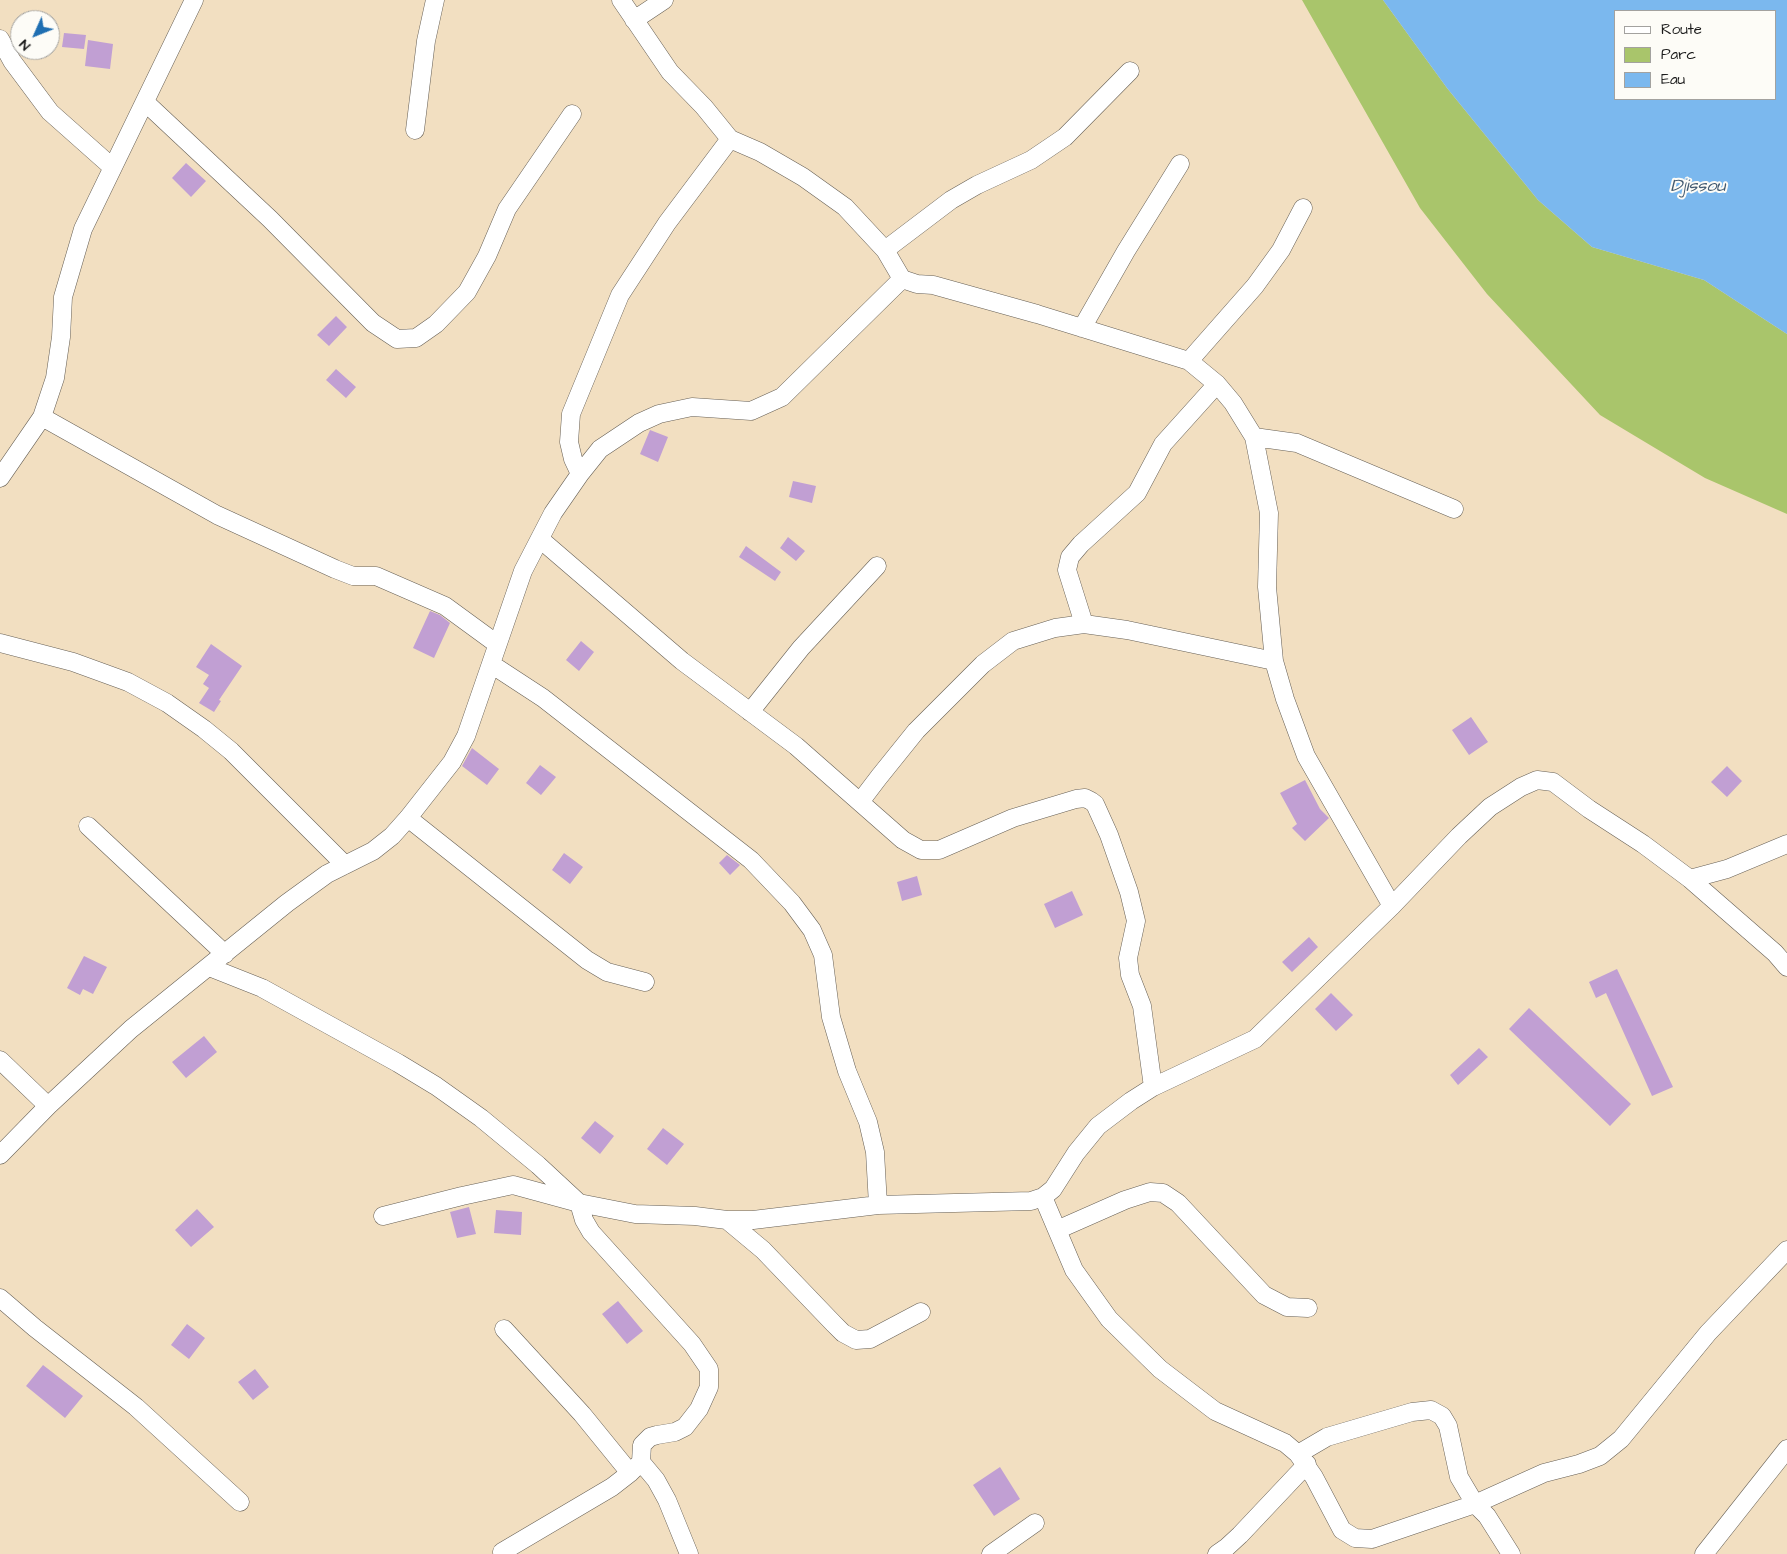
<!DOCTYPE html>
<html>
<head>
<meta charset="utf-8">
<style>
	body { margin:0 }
	#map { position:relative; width:1787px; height:1554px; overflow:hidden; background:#f2dfc1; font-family:"Architects Daughter",sans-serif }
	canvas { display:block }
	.legend { position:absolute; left:1614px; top:10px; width:162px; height:90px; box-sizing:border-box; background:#fdfcf7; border:1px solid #a3a29f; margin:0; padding:6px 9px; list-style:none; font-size:15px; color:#1c1c1c }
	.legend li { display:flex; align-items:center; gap:10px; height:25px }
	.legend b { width:25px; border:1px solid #a3a29f }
	.north { position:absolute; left:10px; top:10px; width:50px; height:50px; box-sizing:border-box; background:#fdfcf7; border:1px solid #a3a29f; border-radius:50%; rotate:226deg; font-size:14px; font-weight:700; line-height:20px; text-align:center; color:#1c1c1c }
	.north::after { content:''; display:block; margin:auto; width:18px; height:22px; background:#1f6fb2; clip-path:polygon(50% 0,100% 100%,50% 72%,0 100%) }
</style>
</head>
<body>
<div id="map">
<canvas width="1787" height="1554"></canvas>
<ul class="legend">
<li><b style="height:6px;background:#fff"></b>Route</li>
<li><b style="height:14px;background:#a9c56b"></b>Parc</li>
<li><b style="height:14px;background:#7bb8ee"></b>Eau</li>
</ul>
<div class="north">N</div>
</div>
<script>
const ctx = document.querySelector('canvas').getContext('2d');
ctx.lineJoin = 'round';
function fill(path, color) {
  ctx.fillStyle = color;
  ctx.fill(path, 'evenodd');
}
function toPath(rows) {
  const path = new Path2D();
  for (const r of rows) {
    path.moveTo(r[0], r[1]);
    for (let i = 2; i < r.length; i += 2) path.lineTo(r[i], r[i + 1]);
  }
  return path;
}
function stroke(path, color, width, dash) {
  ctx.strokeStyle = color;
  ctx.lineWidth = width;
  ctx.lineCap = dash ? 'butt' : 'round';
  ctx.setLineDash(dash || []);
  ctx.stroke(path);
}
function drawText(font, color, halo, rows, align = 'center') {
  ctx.font = font + ' "Architects Daughter",sans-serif';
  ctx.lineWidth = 4;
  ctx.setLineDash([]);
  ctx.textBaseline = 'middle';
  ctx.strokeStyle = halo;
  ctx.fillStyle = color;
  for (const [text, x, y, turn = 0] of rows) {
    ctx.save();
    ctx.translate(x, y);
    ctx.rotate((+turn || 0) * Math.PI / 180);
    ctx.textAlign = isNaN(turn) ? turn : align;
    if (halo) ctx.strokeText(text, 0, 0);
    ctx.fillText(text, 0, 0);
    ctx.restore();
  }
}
const green = toPath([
	[1302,0,1383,0,1447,88,1538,200,1592,247,1704,280,1787,334,1787,514,1705,478,1600,415,1487,294,1420,208]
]);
const water = toPath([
	[1383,0,1787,0,1787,334,1704,280,1592,247,1538,200,1447,88],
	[1616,11,1776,11,1776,99,1616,99]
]);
const building = toPath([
	[64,33,86,35,84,49,62,47],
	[88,40,113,44,110,69,85,66],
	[186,163,206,181,191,197,172,178],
	[336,316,347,327,329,346,317,335],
	[336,369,356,387,346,398,326,380],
	[650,430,668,437,658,462,640,454],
	[793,481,816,486,812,503,789,497],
	[788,537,805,551,796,561,780,548],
	[746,546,781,572,775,581,739,557],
	[430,611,440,615,450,623,434,658,413,648],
	[581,641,594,652,579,671,566,660],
	[211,644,242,666,219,700,221,701,214,712,199,703,209,688,203,684,209,675,196,667],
	[1471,717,1488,742,1469,755,1452,730],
	[472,748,499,769,487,785,462,766],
	[540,765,556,777,541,795,526,783],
	[1727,766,1742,781,1727,797,1711,782],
	[1305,780,1320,809,1329,818,1305,841,1292,828,1297,824,1280,793],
	[564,853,583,867,570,884,552,870],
	[727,855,740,865,730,875,719,863],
	[917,876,922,895,902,901,897,882],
	[1072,891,1083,915,1055,928,1044,904],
	[1309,937,1318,947,1292,972,1282,962],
	[84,956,107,967,93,994,83,989,80,995,67,988],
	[1617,969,1673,1087,1652,1096,1606,993,1596,998,1589,982],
	[1331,993,1353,1015,1336,1031,1315,1009],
	[1529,1008,1631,1104,1610,1126,1509,1029],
	[204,1036,217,1052,186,1078,172,1062],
	[1479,1048,1488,1057,1458,1085,1450,1075],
	[595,1121,614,1136,600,1154,581,1138],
	[663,1128,684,1144,667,1165,647,1149],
	[469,1207,476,1234,457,1238,450,1212],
	[197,1209,214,1227,191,1247,175,1230],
	[496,1210,522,1212,521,1235,494,1233],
	[618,1301,643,1331,627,1344,602,1314],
	[187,1324,205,1338,189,1359,171,1345],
	[43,1365,83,1396,65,1418,26,1386],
	[255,1369,269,1387,253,1400,238,1382],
	[1000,1467,1020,1499,994,1516,973,1485]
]);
const minor = toPath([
	[621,0,670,72,704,107,730,139,760,152,803,177,845,207,885,250,902,279,917,284,933,285,1037,314,1189,361,1217,384,1233,403,1254,437,1269,513,1267,587,1274,661,1285,699,1306,756,1392,906],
	[634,20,664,0],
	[0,39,12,61,50,112,112,167],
	[145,102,270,219,373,323,397,339,416,338,436,324,467,292,487,256,507,209,572,114],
	[415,130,426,41,435,0],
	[885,250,951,200,977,185,1031,160,1065,137,1130,71],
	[1082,328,1126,251,1180,164],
	[1189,361,1255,286,1281,250,1303,208],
	[42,417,217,515,335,569,353,576,376,576,445,606,497,644],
	[1254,437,1297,443,1454,509],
	[580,474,573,459,569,442,571,414,620,295,667,223,730,139],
	[0,478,42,417,55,378,61,337,63,297,83,229,194,0],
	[540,539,682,661,796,746,903,840,921,850,939,850,1013,818,1076,799,1085,798,1091,801,1095,804,1109,835,1129,892,1136,921,1128,958,1130,975,1142,1006,1153,1087],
	[1084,624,1067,570,1070,557,1081,544,1137,493,1163,444,1217,384],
	[0,643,73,662,128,682,167,703,204,729,231,751,345,865],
	[491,664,543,698,751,860,792,903,812,930,823,955,831,1017,847,1071,868,1122,875,1152,878,1205],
	[750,712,801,648,877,566],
	[860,802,879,777,916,731,983,664,1013,641,1055,628,1084,624,1127,630,1274,661],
	[408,818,587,960,607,972,645,982],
	[88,826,225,954],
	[1690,879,1727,869,1787,844],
	[209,967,262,988,398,1063,436,1086,481,1118,538,1165,579,1203,584,1220,591,1232,692,1344,709,1369,709,1387,699,1409,685,1427,675,1432,657,1435,650,1437,642,1445,641,1462,630,1473,612,1487,502,1552],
	[0,1060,48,1106],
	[0,1155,48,1106,131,1029,287,903,327,874,373,851,392,836,408,818,452,762,466,736,523,571,553,513,580,474,600,449,639,423,659,414,692,407,751,411,782,397,902,279],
	[1043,1197,1074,1270,1109,1319,1160,1369,1215,1411,1285,1443,1298,1454,1314,1477,1342,1530,1355,1538,1372,1539,1475,1504,1544,1473,1579,1464,1600,1456,1621,1439,1708,1333,1787,1250],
	[383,1216,462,1196,513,1185,579,1203,635,1214,695,1216,727,1220,753,1220,878,1205,1031,1201,1043,1197,1053,1189,1076,1153,1098,1126,1131,1101,1153,1087,1255,1039,1392,906,1459,836,1490,807,1521,787,1537,780,1553,782,1589,809,1643,844,1690,879,1775,953,1787,967],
	[727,1220,763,1250,833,1323,843,1333,856,1340,870,1339,921,1312],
	[1057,1230,1125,1200,1150,1192,1163,1193,1178,1203,1264,1295,1287,1307,1308,1308],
	[0,1298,35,1328,136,1407,240,1502],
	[504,1329,582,1414,630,1473],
	[1298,1454,1327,1437,1412,1412,1431,1410,1442,1416,1448,1426,1459,1477,1475,1504,1487,1516,1511,1554],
	[641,1462,656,1480,667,1500,689,1554],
	[991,1554,1035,1523],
	[1217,1554,1227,1547,1240,1535,1307,1464],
	[1704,1554,1787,1449]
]);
const waterNames = [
	["Djissou",1698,187]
];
fill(green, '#a9c56b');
fill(water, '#7bb8ee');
fill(building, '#c19fd3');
stroke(minor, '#676056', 19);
stroke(minor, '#fff', 18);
drawText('italic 18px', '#425a70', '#fdfcf7', waterNames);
</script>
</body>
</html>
